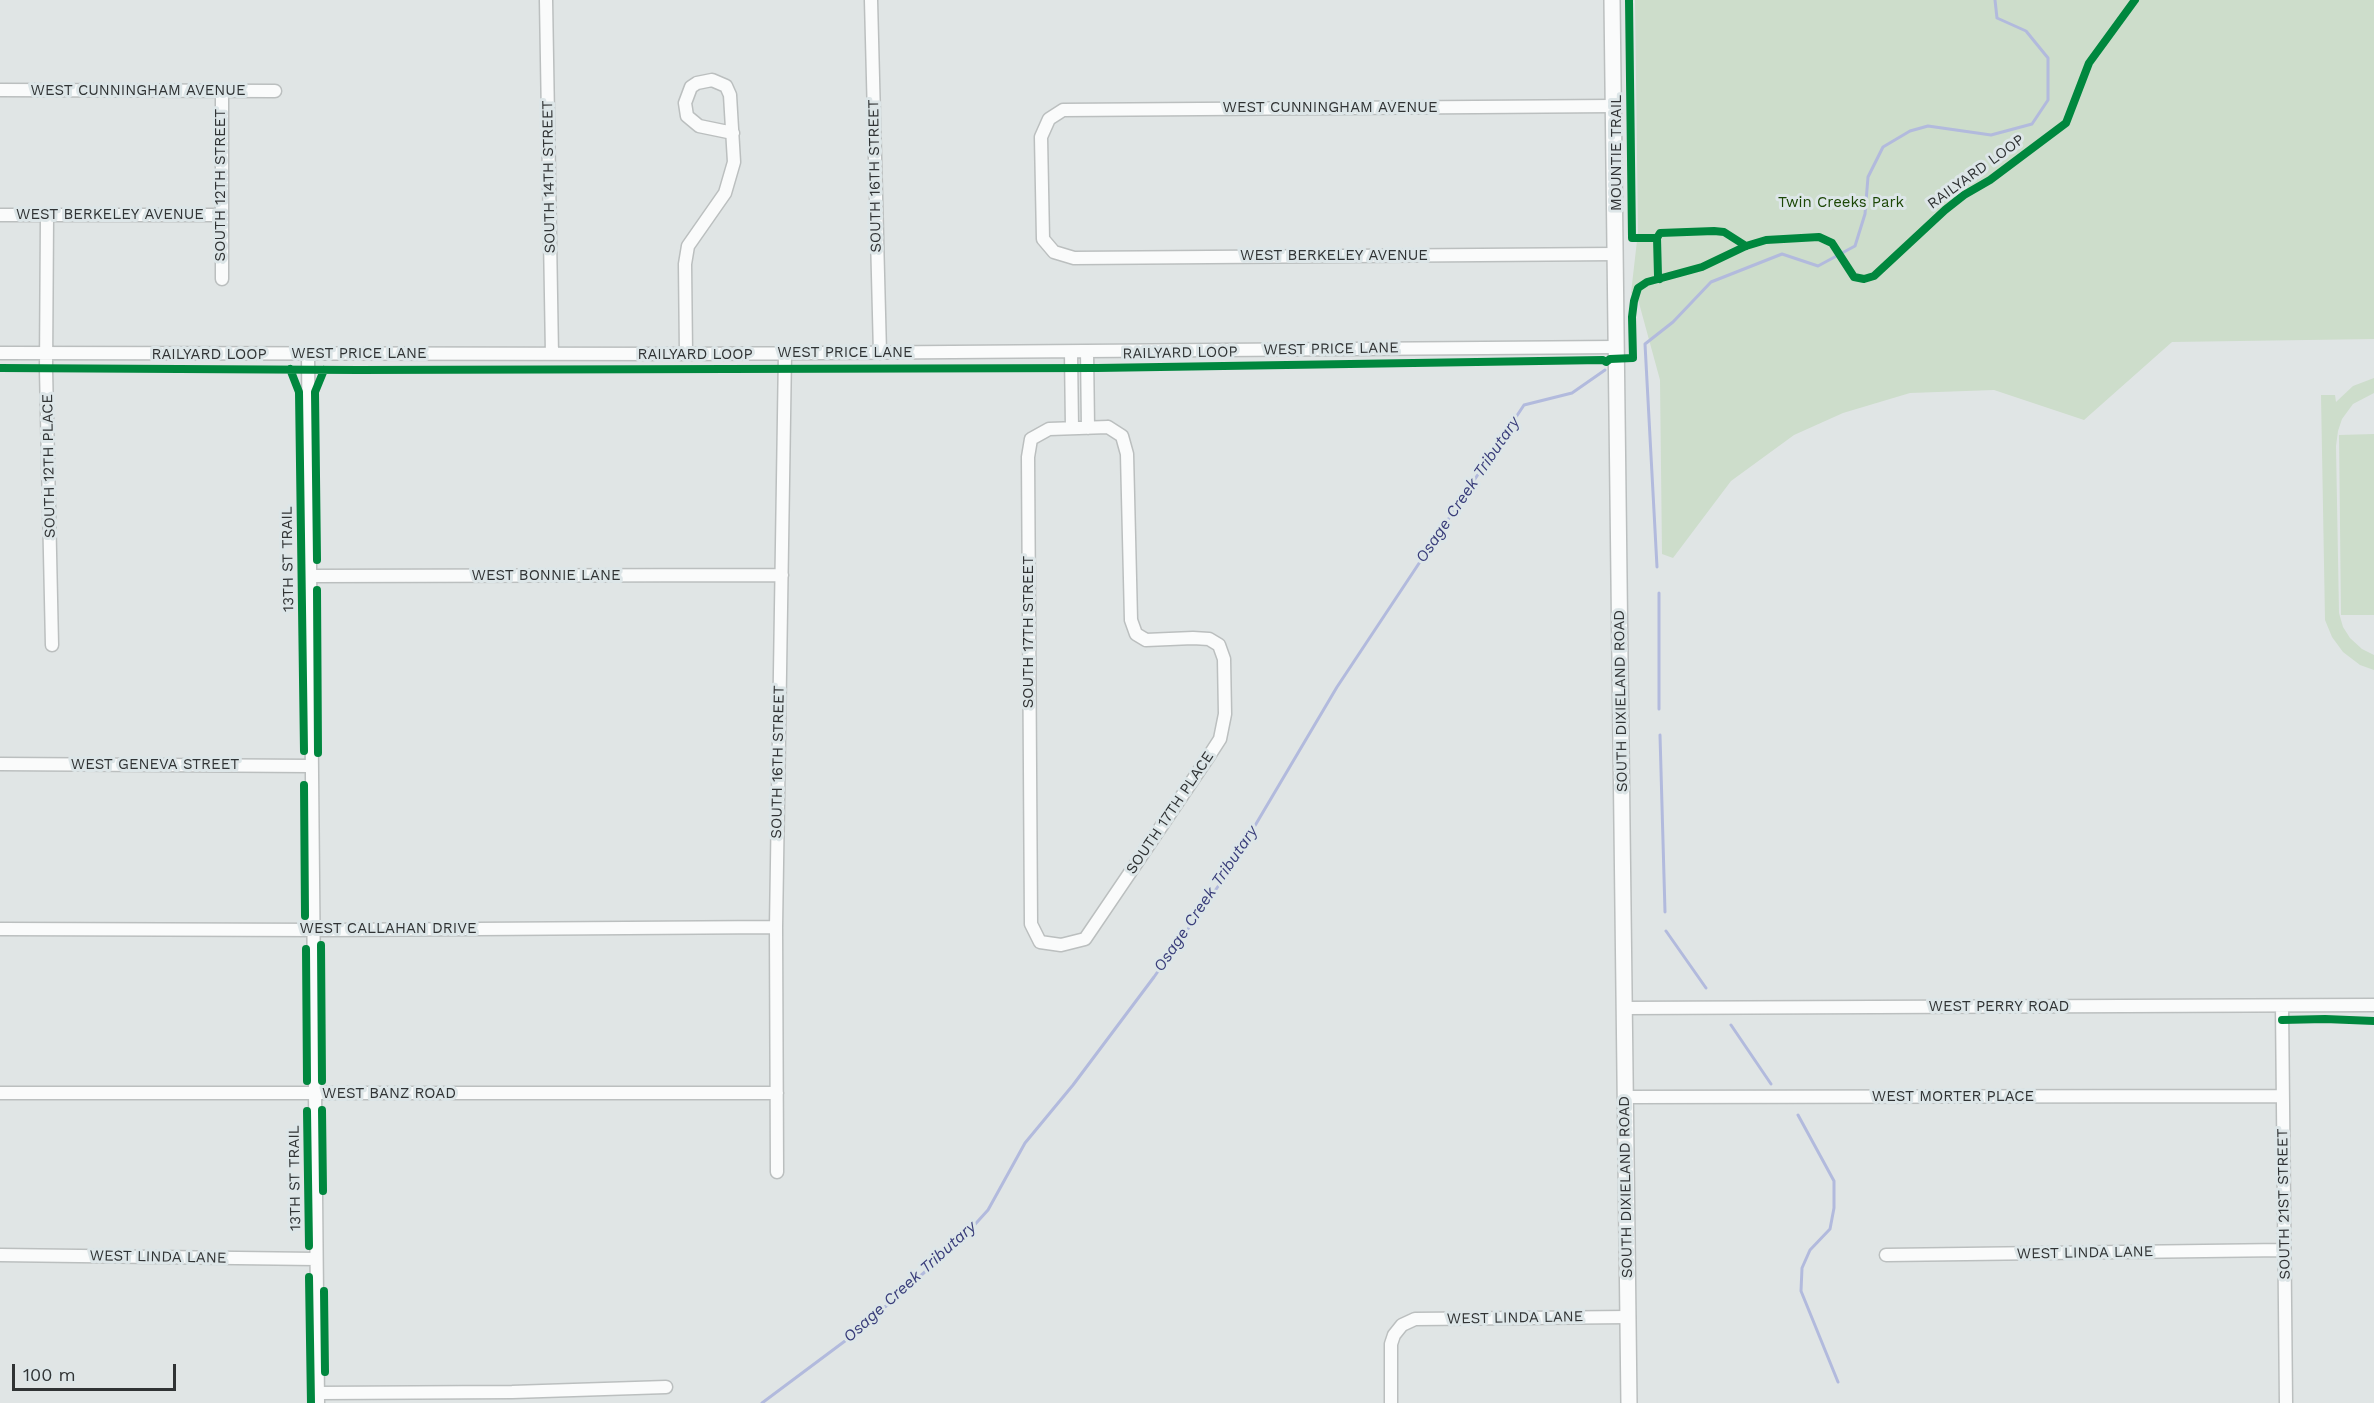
<!DOCTYPE html>
<html>
<head>
<meta charset="utf-8">
<style>
	body { margin:0 }
	#map { position:relative; width:2374px; height:1403px; overflow:hidden; background:#e0e5e5; font-family:"Work Sans",sans-serif }
	canvas { display:block }
	.scale { position:absolute; left:12px; top:1364px; width:164px; height:27px; box-sizing:border-box; border:3px solid #303334; border-top:0; padding-left:8px; font-size:18px; line-height:21px; white-space:nowrap; color:#303334; -webkit-text-stroke:4px #dde6e8; paint-order:stroke }
</style>
</head>
<body>
<div id="map">
<canvas width="2374" height="1403"></canvas>
<div class="scale">100 m</div>
</div>
<script>
const ctx = document.querySelector('canvas').getContext('2d');
ctx.lineJoin = 'round';
function fill(path, color) {
  ctx.fillStyle = color;
  ctx.fill(path, 'evenodd');
}
function toPath(rows) {
  const path = new Path2D();
  for (const r of rows) {
    path.moveTo(r[0], r[1]);
    for (let i = 2; i < r.length; i += 2) path.lineTo(r[i], r[i + 1]);
  }
  return path;
}
function stroke(path, color, width, dash) {
  ctx.strokeStyle = color;
  ctx.lineWidth = width;
  ctx.lineCap = dash ? 'butt' : 'round';
  ctx.setLineDash(dash || []);
  ctx.stroke(path);
}
function drawText(font, color, halo, rows, align = 'center') {
  ctx.font = font + ' "Work Sans",sans-serif';
  ctx.lineWidth = 6;
  ctx.setLineDash([]);
  ctx.textBaseline = 'middle';
  ctx.strokeStyle = halo;
  ctx.fillStyle = color;
  for (const [text, x, y, turn = 0] of rows) {
    ctx.save();
    ctx.translate(x, y);
    ctx.rotate((+turn || 0) * Math.PI / 180);
    ctx.textAlign = isNaN(turn) ? turn : align;
    if (halo) ctx.strokeText(text, 0, 0);
    ctx.fillText(text, 0, 0);
    ctx.restore();
  }
}
const green = toPath([
	[1635,0,2374,0,2374,339,2172,342,2084,420,1994,390,1910,393,1843,413,1794,435,1731,481,1673,558,1662,554,1660,380,1639,303,1631,293,1638,232],
	[2374,378,2374,393,2353,404,2342,419,2338,431,2336,446,2339,613,2343,627,2350,638,2362,649,2374,655,2374,670,2360,665,2343,652,2332,637,2325,620,2321,395,2335,395,2336,402,2353,386],
	[2374,434,2374,615,2341,615,2339,435]
]);
const stream = toPath([
	[1657,567,1645,344,1673,322,1711,282,1782,254,1818,266,1855,246,1865,214,1868,177,1883,147,1910,131,1928,126,1991,135,2032,124,2048,100,2048,58,2026,31,1997,18,1995,0],
	[1659,709,1659,593],
	[1660,735,1665,912],
	[1666,931,1706,988],
	[1731,1025,1771,1084],
	[1798,1115,1834,1181,1834,1208,1830,1229,1810,1250,1802,1268,1801,1291,1838,1382],
	[762,1403,853,1335,959,1242,988,1210,1025,1143,1073,1085,1154,977,1224,878,1337,687,1524,405,1572,393,1605,370]
]);
const minor = toPath([
	[546,0,552,354],
	[871,0,880,353],
	[0,90,275,91],
	[222,91,222,279],
	[1613,106,1063,110,1049,119,1041,137,1043,239,1054,252,1074,258,1616,254],
	[0,215,220,215],
	[47,216,46,369,52,645],
	[1087,351,1088,428],
	[1071,352,1072,428],
	[0,353,686,354,1617,347],
	[308,354,318,1403],
	[686,354,685,264,688,246,725,193,734,162,730,95,726,86,712,80,697,83,691,87,685,103,687,116,699,126,733,133],
	[1108,427,1122,436,1127,454,1131,620,1136,634,1146,640,1193,638,1209,639,1219,645,1224,659,1225,714,1220,739,1209,756,1085,939,1061,945,1040,942,1031,924,1028,457,1031,439,1049,429,1108,427],
	[309,576,782,575],
	[0,764,311,766],
	[0,929,327,930,776,927],
	[2282,1006,2286,1403],
	[1624,1008,2374,1005],
	[0,1093,777,1093],
	[1625,1097,2282,1096],
	[777,1172,776,927,785,353],
	[0,1255,316,1259],
	[1886,1255,2284,1250],
	[318,1393,512,1392,666,1387],
	[1391,1403,1391,1344,1394,1335,1402,1325,1415,1319,1629,1317]
]);
const major = toPath([
	[1612,0,1629,1403]
]);
const cycleway = toPath([
	[1629,0,1632,238,1657,238,1658,276,1660,279],
	[1657,238,1660,233,1714,231,1724,232,1746,246],
	[0,368,358,370,1097,368,1603,360,1606,362,1610,359,1633,358,1632,317,1634,301,1638,288,1647,282,1702,267,1746,246,1766,240,1819,237,1832,243,1854,277,1864,279,1874,276,1945,210,1964,195,1990,180,2066,123,2089,63,2135,0],
	[290,369,299,392,304,751],
	[317,560,315,392,324,370],
	[317,590,318,753],
	[304,785,305,916],
	[321,945,322,1081],
	[306,949,307,1081],
	[2282,1020,2325,1019,2374,1021],
	[322,1110,323,1191],
	[307,1111,309,1246],
	[309,1277,311,1403],
	[324,1291,325,1372]
]);
const streetNames = [
	["WEST CUNNINGHAM AVENUE",138,91],
	["WEST CUNNINGHAM AVENUE",1330,108],
	["MOUNTIE TRAIL",1617,153,-90],
	["RAILYARD LOOP",1976,172,-36],
	["SOUTH 16TH STREET",875,176,-91],
	["SOUTH 14TH STREET",549,177,-91],
	["SOUTH 12TH STREET",221,185,-90],
	["WEST BERKELEY AVENUE",110,215],
	["WEST BERKELEY AVENUE",1334,256],
	["WEST PRICE LANE",1331,349,-1],
	["WEST PRICE LANE",845,353],
	["RAILYARD LOOP",1180,353,-1],
	["WEST PRICE LANE",359,354],
	["RAILYARD LOOP",209,355],
	["RAILYARD LOOP",695,355],
	["SOUTH 12TH PLACE",49,466,-91],
	["13TH ST TRAIL",288,559,-91],
	["WEST BONNIE LANE",546,576],
	["SOUTH 17TH STREET",1029,632,-90],
	["SOUTH DIXIELAND ROAD",1621,701,-91],
	["SOUTH 16TH STREET",778,762,-89],
	["WEST GENEVA STREET",155,765],
	["SOUTH 17TH PLACE",1170,813,-56],
	["WEST CALLAHAN DRIVE",388,929],
	["WEST PERRY ROAD",1999,1007],
	["WEST BANZ ROAD",389,1094],
	["WEST MORTER PLACE",1953,1097],
	["13TH ST TRAIL",295,1178,-91],
	["SOUTH DIXIELAND ROAD",1626,1187,-91],
	["SOUTH 21ST STREET",2284,1204,-91],
	["WEST LINDA LANE",2085,1253,-1],
	["WEST LINDA LANE",158,1257,1],
	["WEST LINDA LANE",1515,1318,-1]
];
const parkNames = [
	["Twin Creeks Park",1841,203]
];
const waterNames = [
	["Osage Creek Tributary",1468,490,-56],
	["Osage Creek Tributary",1206,899,-56],
	["Osage Creek Tributary",910,1282,-42]
];
fill(green, '#cdddcb');
stroke(stream, '#b2badd', 3);
stroke(minor, '#bbbfbf', 15);
stroke(major, '#bbbfbf', 18);
stroke(minor, '#fafbfb', 12);
stroke(major, '#fafbfb', 15);
stroke(cycleway, '#00873e', 8);
drawText('15px', '#303334', '#dde6e8', streetNames);
drawText('15px', '#1c4706', '#dde6e8', parkNames);
drawText('italic 16px', '#393d7a', '#dde6e8', waterNames);
</script>
</body>
</html>
